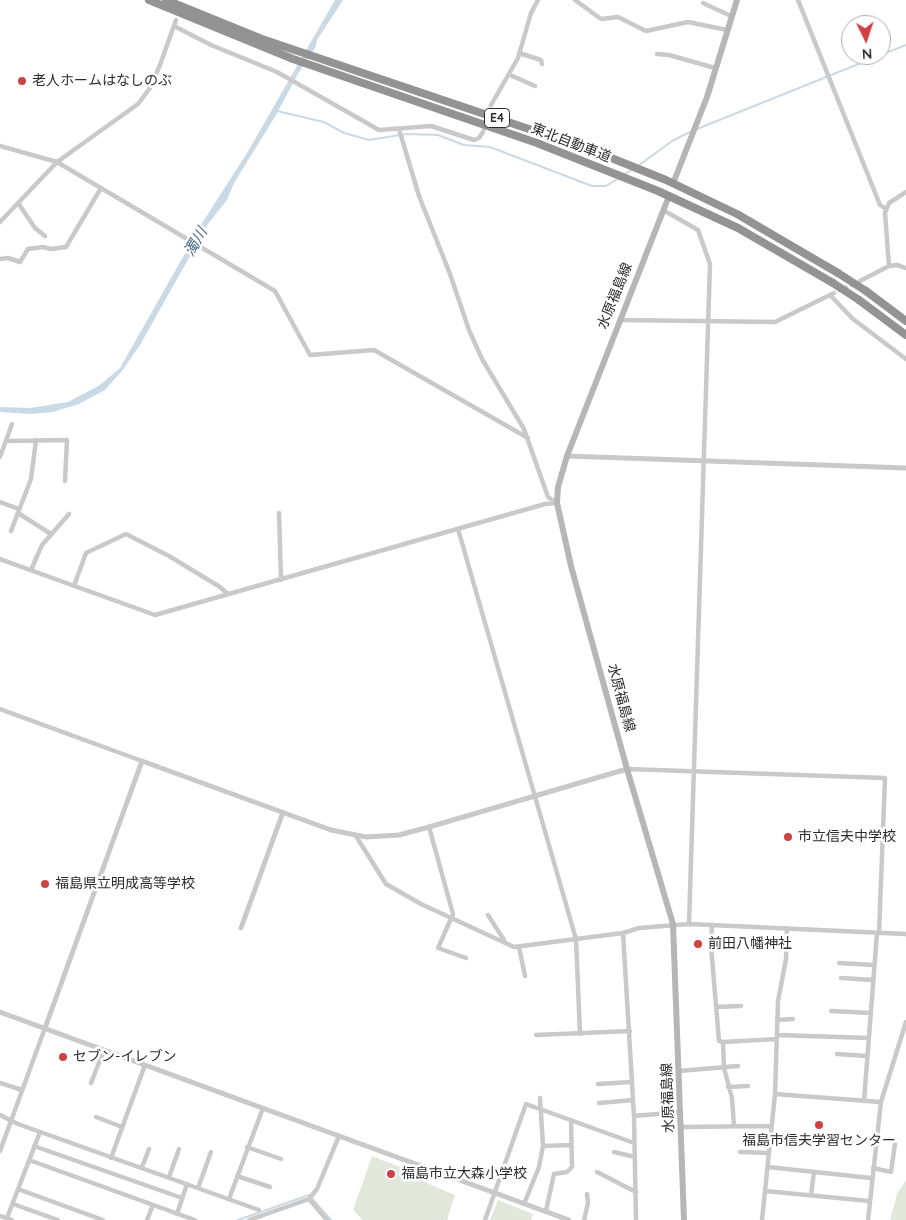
<!DOCTYPE html>
<html>
<head>
<meta charset="utf-8">
<style>
	body { margin:0 }
	#map { position:relative; width:906px; height:1220px; overflow:hidden; background:#fff; font-family:Quicksand,sans-serif }
	canvas { display:block }
	.north { position:absolute; left:841px; top:15px; width:50px; height:50px; box-sizing:border-box; background:#fff; border:1px solid #ababab; border-radius:50%; rotate:176deg; font-size:14px; font-weight:700; line-height:20px; text-align:center; color:#2c2c2c }
	.north::after { content:''; display:block; margin:auto; width:18px; height:22px; background:#d04144; clip-path:polygon(50% 0,100% 100%,50% 72%,0 100%) }
</style>
</head>
<body>
<div id="map">
<canvas width="906" height="1220"></canvas>
<div class="north">N</div>
</div>
<script>
const ctx = document.querySelector('canvas').getContext('2d');
ctx.lineJoin = 'round';
function fill(path, color) {
  ctx.fillStyle = color;
  ctx.fill(path, 'evenodd');
}
function toPath(rows) {
  const path = new Path2D();
  for (const r of rows) {
    path.moveTo(r[0], r[1]);
    for (let i = 2; i < r.length; i += 2) path.lineTo(r[i], r[i + 1]);
  }
  return path;
}
function stroke(path, color, width, dash) {
  ctx.strokeStyle = color;
  ctx.lineWidth = width;
  ctx.lineCap = dash ? 'butt' : 'round';
  ctx.setLineDash(dash || []);
  ctx.stroke(path);
}
function drawText(font, color, halo, rows, align = 'center') {
  ctx.font = font + ' Quicksand,"Noto Sans JP",sans-serif';
  ctx.lineWidth = 5;
  ctx.setLineDash([]);
  ctx.textBaseline = 'middle';
  ctx.strokeStyle = halo;
  ctx.fillStyle = color;
  for (const [text, x, y, turn = 0] of rows) {
    ctx.save();
    ctx.translate(x, y);
    ctx.rotate((+turn || 0) * Math.PI / 180);
    ctx.textAlign = isNaN(turn) ? turn : align;
    if (halo) ctx.strokeText(text, 0, 0);
    ctx.fillText(text, 0, 0);
    ctx.restore();
  }
}
const green = toPath([
	[372,1156,423,1176,422,1181,455,1195,447,1220,363,1220,353,1210],
	[906,1180,906,1220,890,1220,897,1194],
	[498,1200,533,1214,531,1220,490,1220]
]);
const water = toPath([
	[335,0,343,0,317,40,316,46,299,72,276,115,234,183,227,200,208,224,140,345,122,371,105,390,79,404,53,412,31,414,0,412,0,407,30,408,68,402,100,385,120,368,204,220,247,153]
]);
const stream = toPath([
	[277,111,324,122,344,133,369,140,406,134,438,135,464,145,490,147,592,186,606,186,619,178],
	[697,129,906,45],
	[638,166,672,141,690,132],
	[623,175,632,170],
	[238,1220,309,1195,331,1220]
]);
const minorTunnel = toPath([
	[483,132,491,105],
	[832,294,855,283]
]);
const minor = toPath([
	[575,0,601,19,618,17,646,31,688,22,727,30],
	[798,0,880,205,886,209],
	[703,3,731,16],
	[174,26,211,45,277,72,379,130,431,126,474,140,479,138,483,132],
	[519,53,541,60,542,64],
	[657,54,669,55,715,68],
	[510,75,535,86],
	[491,105,518,58,531,13,538,0],
	[399,129,419,196,450,274,469,330,482,359,524,429,548,497,557,503],
	[0,146,57,162,275,291,310,355,374,350,528,438],
	[18,203,35,228,45,236],
	[663,210,698,230,710,264,689,924],
	[0,222,57,162,138,104,150,88,160,65,176,20],
	[0,259,8,258,20,262,28,249,43,247,51,249,66,247,101,188],
	[889,266,897,265,906,268],
	[860,281,889,266,885,213,889,203,906,192],
	[830,295,853,319,906,359],
	[620,320,775,322,832,294],
	[6,441,67,440,65,481],
	[0,457,12,424],
	[0,502,19,509],
	[18,513,51,534],
	[279,513,281,580],
	[458,529,576,939,580,1034],
	[11,531,31,479,36,440],
	[0,559,155,615,545,504,557,503],
	[31,570,42,545,69,514],
	[74,586,86,553,126,534,169,556,220,587,228,594],
	[0,709,142,761],
	[627,769,885,778,879,933],
	[429,827,453,914,438,948,466,958],
	[356,836,386,884,421,904,514,947,623,933,639,928,689,924,906,934],
	[488,915,504,940],
	[712,925,711,946,719,1041,723,1042,777,1039],
	[623,933,634,1116,636,1220],
	[519,947,525,976],
	[839,963,874,965],
	[841,978,873,980],
	[716,1007,741,1006],
	[831,1011,871,1013],
	[777,1020,793,1019],
	[536,1035,630,1031],
	[777,1035,869,1038],
	[723,1042,724,1068,732,1098,734,1126],
	[837,1054,867,1056],
	[679,1071,738,1066],
	[0,1083,22,1090],
	[91,1083,104,1050],
	[598,1084,631,1082],
	[728,1087,748,1086],
	[775,1094,881,1102],
	[864,1101,877,933],
	[599,1103,633,1100],
	[0,1115,18,1124,259,1210],
	[634,1116,681,1112],
	[96,1117,122,1127],
	[682,1127,771,1126],
	[34,1146,182,1198],
	[543,1146,571,1145],
	[247,1147,281,1159],
	[0,1151,45,1028],
	[614,1152,635,1157],
	[740,1152,769,1153],
	[111,1158,145,1065],
	[29,1160,195,1220],
	[142,1167,149,1149],
	[768,1167,871,1178],
	[873,1168,891,1172,895,1144],
	[597,1172,636,1192],
	[237,1176,270,1187],
	[169,1177,179,1149],
	[198,1188,211,1152],
	[18,1189,103,1220],
	[765,1191,869,1201],
	[811,1195,814,1172],
	[229,1199,263,1108],
	[309,1199,327,1220],
	[13,1204,58,1220],
	[524,1204,539,1167,543,1146,540,1098],
	[546,1211,554,1174,567,1172,572,1167,571,1120],
	[177,1214,187,1184],
	[0,1216,12,1220],
	[7,1218,40,1132],
	[147,1220,153,1205],
	[249,1220,309,1199,317,1189,339,1136],
	[485,1220,526,1104,634,1143],
	[584,1220,588,1203,587,1194],
	[762,1220,775,1094,778,1001,786,959,787,928],
	[868,1220,881,1102,906,1022]
]);
const tertiary = toPath([
	[567,456,906,468],
	[241,928,283,812],
	[0,1012,569,1220],
	[45,1028,142,761,331,830,366,837,399,835,429,827,627,769]
]);
const secondary = toPath([
	[674,181,707,97,737,0],
	[667,201,567,456,558,487,557,503,571,566,627,769,673,924,684,1220]
]);
const motorway = toPath([
	[149,0,293,59,537,143,658,191,738,228,833,283],
	[166,0,262,39,594,151,666,180,737,214,838,273],
	[866,291,906,321],
	[859,300,906,335]
]);
const motorwayBridge = toPath([
	[838,273,866,291],
	[833,283,859,300]
]);
const markers = [
	[22,81,5,"#d04144"],
	[788,837,5,"#d04144"],
	[45,884,5,"#d04144"],
	[698,944,5,"#d04144"],
	[63,1057,5,"#d04144"],
	[819,1125,5,"#d04144"],
	[391,1174,5,"#d04144"]
];
const shields = [
	[497,118,25]
];
const shieldNames = [
	["E4",497,118]
];
const poiNames = [
	["老人ホームはなしのぶ",32,81],
	["市立信夫中学校",798,837],
	["福島県立明成高等学校",55,884],
	["前田八幡神社",708,944],
	["セブン-イレブン",73,1057],
	["福島市信夫学習センター",819,1141,"center"],
	["福島市立大森小学校",401,1174]
];
const streetNames = [
	["東北自動車道",571,143,21],
	["水原福島線",615,296,-68],
	["水原福島線",621,698,75],
	["水原福島線",668,1098,-92]
];
const waterNames = [
	["濁川",196,242,-59]
];
fill(green, '#e1e8db');
fill(water, '#c9d9e6');
stroke(stream, '#c9d9e6', 2);
stroke(minorTunnel, '#d5d5d5', 4.5, [4.5, 2]);
stroke(minor, '#c9c9c9', 4.5);
stroke(tertiary, '#c9c9c9', 5);
stroke(secondary, '#b6b6b6', 6);
stroke(motorway, '#939393', 8);
stroke(motorwayBridge, '#939393', 8);
for (const [x, y, r, color] of markers) {
  const dot = new Path2D();
  dot.arc(x, y, r, 0, 2 * Math.PI);
  ctx.fillStyle = color;
  ctx.fill(dot);
  stroke(dot, '#fff', 2);
}
for (const [x, y, w] of shields) {
  const box = new Path2D();
  box.roundRect(x - w / 2, y - 9.5, w, 19, 4);
  ctx.fillStyle = '#fff';
  ctx.fill(box);
  stroke(box, '#2c2c2c', 1);
}
drawText('bold 12px', '#2c2c2c', null, shieldNames);
drawText('14px', '#2c2c2c', '#fff', poiNames, 'left');
drawText('14px', '#2c2c2c', '#fff', streetNames);
drawText('italic 15px', '#446884', '#fff', waterNames);
</script>
</body>
</html>
